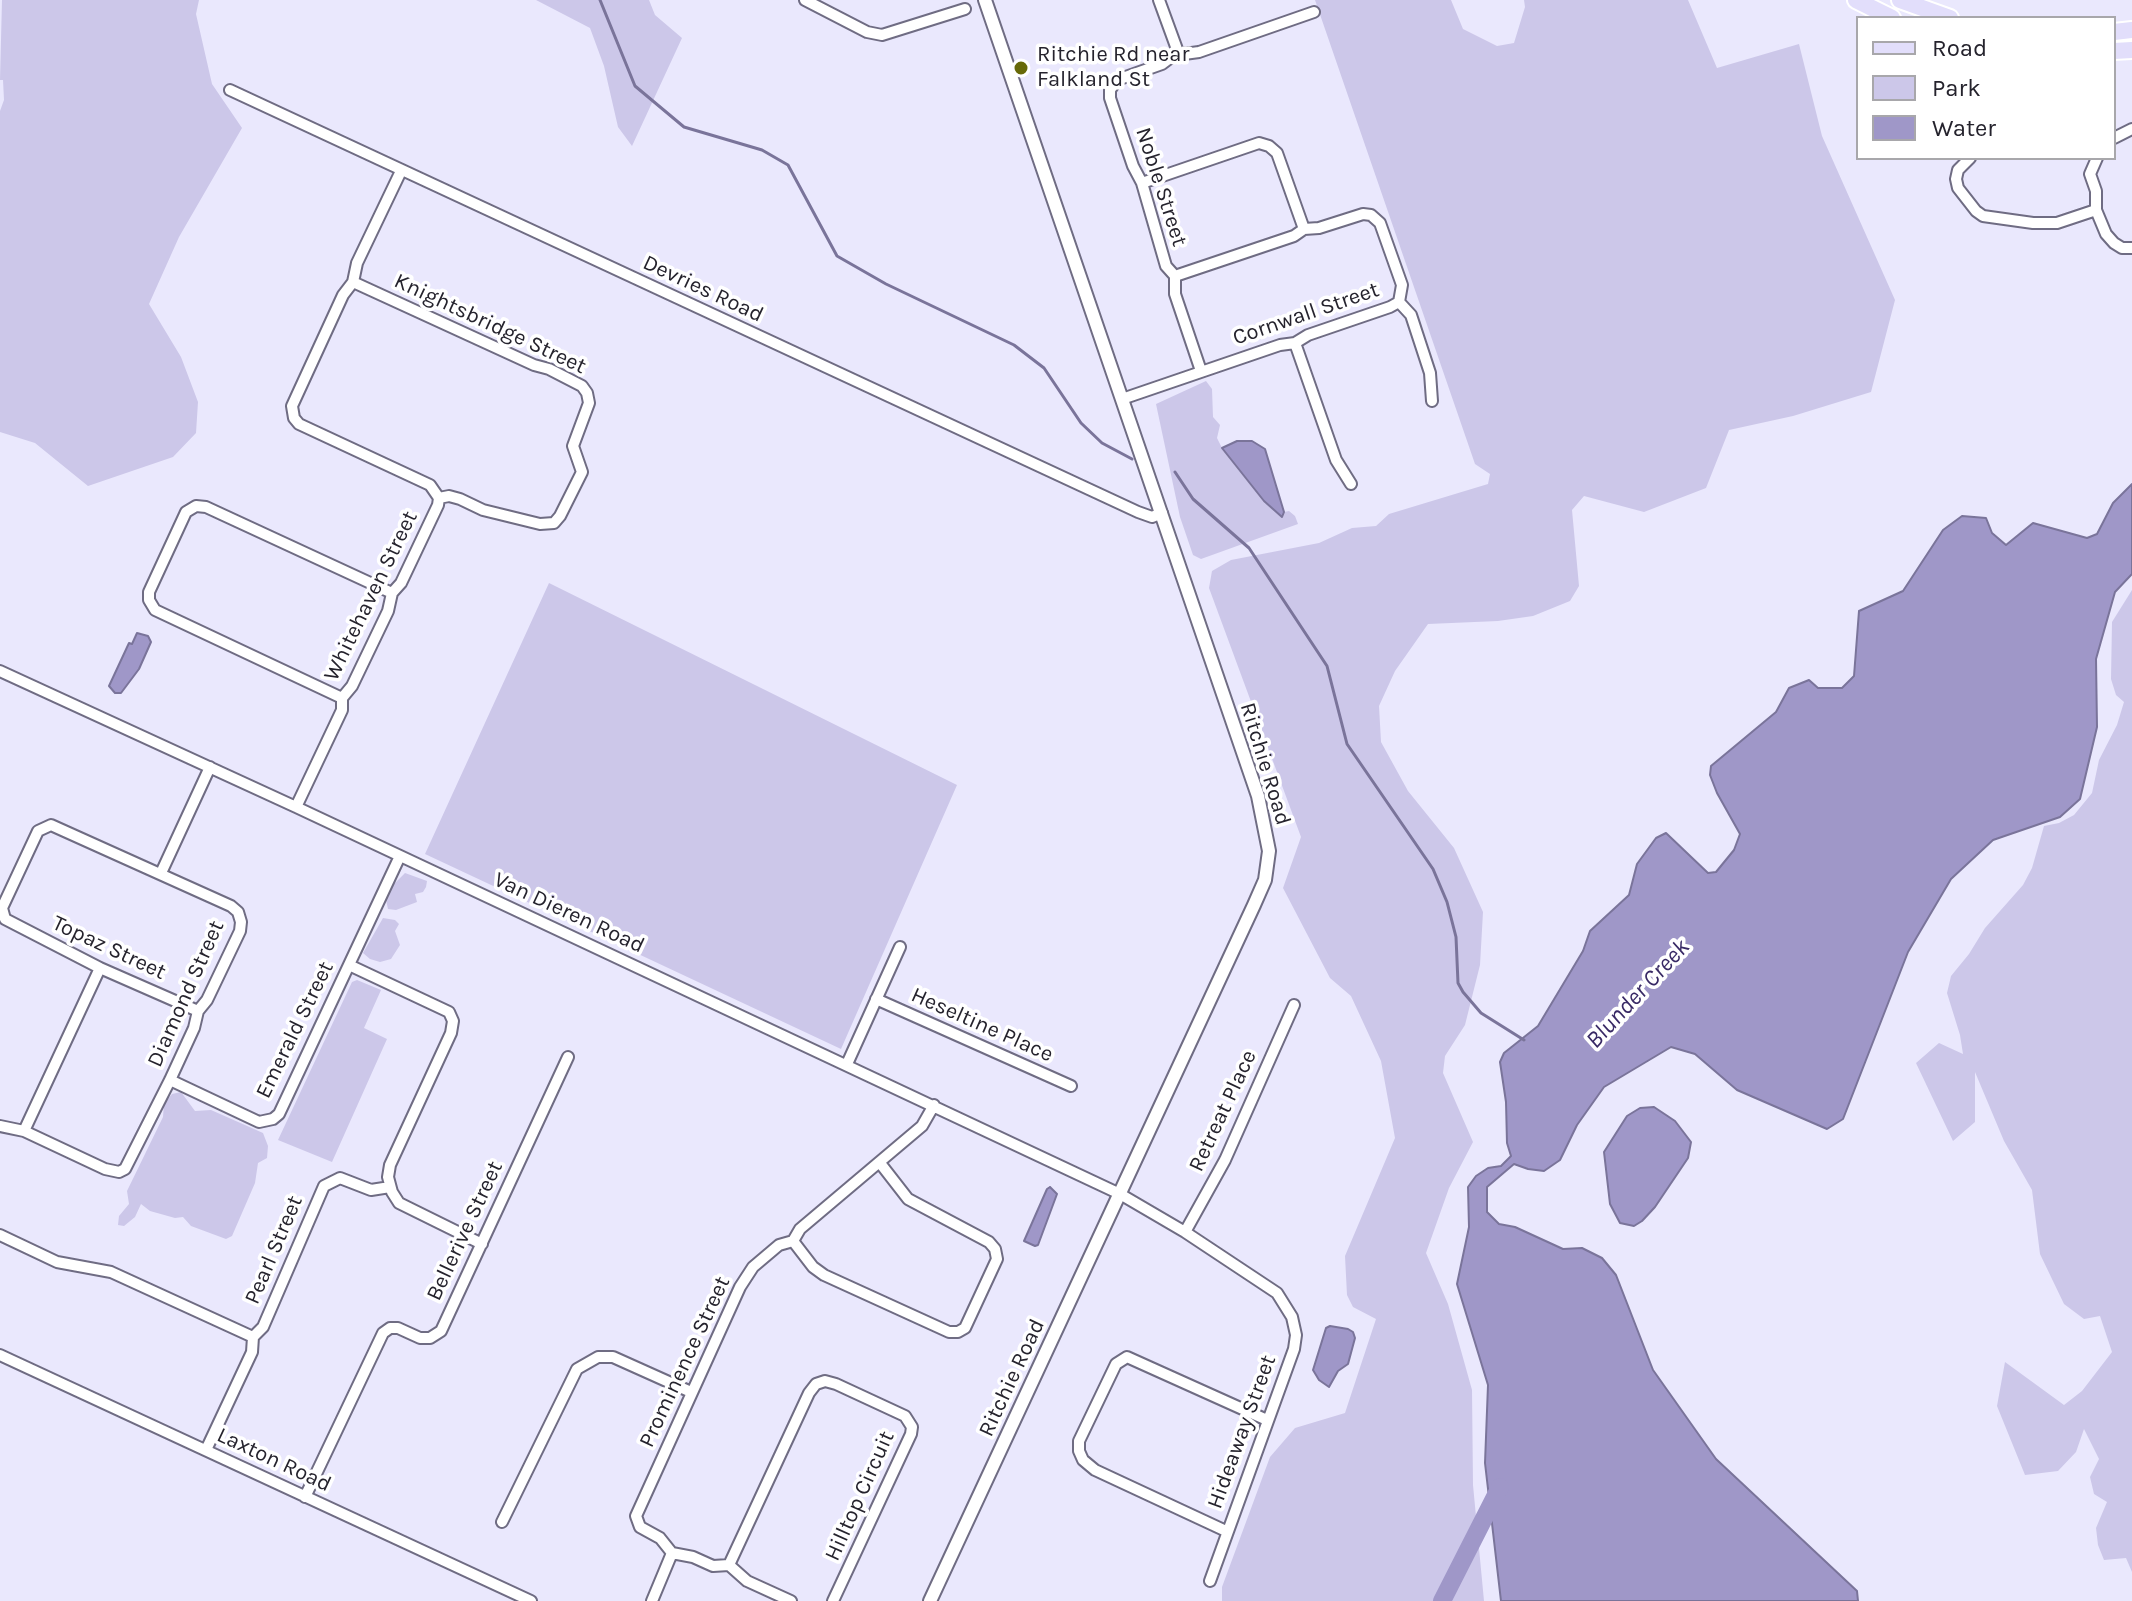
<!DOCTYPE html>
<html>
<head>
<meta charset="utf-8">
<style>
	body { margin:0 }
	#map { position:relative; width:2132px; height:1601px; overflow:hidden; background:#eae8fd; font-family:Karla,sans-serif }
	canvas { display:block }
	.legend { position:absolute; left:1856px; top:16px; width:260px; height:144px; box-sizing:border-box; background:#fff; border:2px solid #a8a7ab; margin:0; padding:10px 14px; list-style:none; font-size:24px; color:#25232d }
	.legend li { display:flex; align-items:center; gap:16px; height:40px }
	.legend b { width:40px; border:2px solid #a8a7ab }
</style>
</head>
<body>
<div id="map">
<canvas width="2132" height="1601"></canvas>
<ul class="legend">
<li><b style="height:10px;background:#e2defb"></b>Road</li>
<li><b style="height:22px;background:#ccc7e9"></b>Park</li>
<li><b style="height:22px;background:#9f97c8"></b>Water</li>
</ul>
</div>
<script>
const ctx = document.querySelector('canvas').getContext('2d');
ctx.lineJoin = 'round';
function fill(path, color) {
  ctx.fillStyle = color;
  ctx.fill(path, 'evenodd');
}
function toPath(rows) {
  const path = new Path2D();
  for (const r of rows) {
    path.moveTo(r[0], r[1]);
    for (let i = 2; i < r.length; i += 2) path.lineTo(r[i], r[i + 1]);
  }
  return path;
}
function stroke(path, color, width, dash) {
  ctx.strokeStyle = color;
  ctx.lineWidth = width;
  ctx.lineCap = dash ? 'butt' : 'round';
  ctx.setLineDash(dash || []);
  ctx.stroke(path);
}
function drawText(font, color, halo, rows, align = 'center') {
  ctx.font = font + ' Karla,sans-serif';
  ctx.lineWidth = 7;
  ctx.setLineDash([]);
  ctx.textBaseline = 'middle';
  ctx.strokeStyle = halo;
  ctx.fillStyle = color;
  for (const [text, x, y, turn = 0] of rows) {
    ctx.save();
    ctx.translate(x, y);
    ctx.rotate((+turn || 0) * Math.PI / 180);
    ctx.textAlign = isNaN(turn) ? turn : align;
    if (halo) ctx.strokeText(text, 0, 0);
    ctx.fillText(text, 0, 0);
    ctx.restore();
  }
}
const green = toPath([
	[2,0,199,0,196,14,212,84,242,128,179,237,149,304,181,357,198,402,196,433,173,457,88,486,35,443,0,432,0,111,4,100,3,80,0,80],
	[536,0,649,0,655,15,682,38,632,146,618,127,604,66,590,28],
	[1315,0,1451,0,1463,29,1497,46,1514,43,1525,7,1524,0,1688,0,1717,68,1799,44,1822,136,1895,300,1871,392,1793,416,1729,430,1706,488,1644,512,1584,496,1572,510,1579,586,1570,601,1533,616,1498,621,1428,624,1395,671,1379,706,1381,742,1408,791,1454,848,1483,912,1480,965,1465,1025,1445,1056,1443,1073,1473,1142,1449,1188,1426,1253,1448,1304,1472,1390,1473,1485,1484,1601,1222,1601,1222,1587,1270,1457,1295,1428,1345,1413,1376,1319,1353,1307,1347,1295,1345,1256,1395,1138,1381,1061,1351,996,1330,978,1283,888,1301,837,1209,588,1212,571,1231,560,1319,543,1352,528,1376,526,1389,514,1488,484,1490,474,1475,464],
	[1206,381,1212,389,1213,417,1220,425,1217,438,1222,448,1282,516,1284,512,1289,511,1295,516,1298,524,1201,559,1193,555,1180,517,1156,404],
	[549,583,957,785,841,1049,425,854],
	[2132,590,2132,1572,2126,1558,2104,1560,2098,1545,2096,1528,2107,1502,2094,1494,2090,1477,2099,1459,2084,1429,2076,1452,2058,1471,2025,1475,1997,1406,2005,1362,2064,1405,2082,1391,2112,1352,2100,1316,2084,1319,2064,1304,2040,1254,2032,1190,2004,1141,1975,1072,1975,1122,1953,1141,1916,1063,1939,1043,1963,1054,1960,1035,1947,993,1951,976,1969,954,1985,928,2023,885,2032,868,2044,826,2059,823,2074,815,2092,793,2099,760,2117,725,2124,702,2116,695,2111,679,2112,622],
	[405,873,427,881,426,887,423,892,415,894,417,902,396,910,388,909,386,900,390,888],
	[383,918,395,920,399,924,395,931,400,945,391,959,380,962,370,959,363,953],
	[357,980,381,990,364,1028,387,1039,332,1162,278,1140,352,982],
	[181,1092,195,1111,211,1110,263,1133,268,1146,267,1158,258,1163,255,1183,232,1236,226,1239,191,1226,183,1217,175,1218,150,1211,141,1204,135,1217,124,1226,118,1225,119,1216,129,1204,127,1191,163,1117,164,1104,172,1094]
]);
const water = toPath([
	[1237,441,1252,441,1265,449,1284,512,1282,517,1264,501,1222,448,1237,441],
	[2132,484,2132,574,2115,592,2096,659,2097,727,2080,799,2060,817,1993,840,1951,879,1908,952,1843,1119,1827,1129,1737,1090,1695,1054,1671,1047,1604,1087,1577,1125,1560,1160,1544,1171,1528,1169,1514,1164,1487,1187,1487,1212,1499,1224,1515,1227,1563,1249,1582,1248,1602,1258,1616,1275,1653,1370,1716,1459,1857,1591,1858,1601,1501,1601,1485,1463,1488,1385,1457,1284,1469,1227,1468,1187,1476,1176,1488,1168,1501,1166,1511,1156,1507,1143,1506,1102,1500,1062,1504,1053,1538,1026,1583,951,1590,931,1629,895,1637,864,1656,838,1666,833,1708,873,1716,872,1734,850,1740,834,1717,793,1710,775,1711,766,1776,712,1789,688,1809,680,1818,688,1842,688,1854,676,1859,611,1903,591,1943,530,1962,516,1986,518,1992,533,2006,545,2033,523,2087,538,2097,534,2113,503,2132,484],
	[137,633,148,636,151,642,139,669,121,693,115,693,109,686,129,643,132,644,137,633],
	[1654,1107,1675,1121,1691,1142,1688,1158,1655,1207,1642,1221,1634,1226,1620,1223,1610,1204,1604,1152,1627,1116,1640,1108,1654,1107],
	[1050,1187,1057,1194,1038,1245,1035,1246,1024,1241,1047,1189,1050,1187],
	[1330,1326,1348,1329,1353,1332,1355,1338,1348,1364,1338,1371,1329,1387,1319,1380,1313,1370,1326,1328,1330,1326]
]);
const stream = toPath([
	[600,0,635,86,684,127,762,150,788,165,837,256,886,284,1014,345,1044,368,1081,423,1102,443,1132,459],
	[1175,472,1193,499,1249,548,1327,666,1347,744,1433,869,1447,902,1456,937,1458,983,1463,992,1481,1013,1524,1040]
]);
const river = toPath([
	[1442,1601,1500,1487]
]);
const minor = toPath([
	[805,0,867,32,882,35,965,9],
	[1159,0,1178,52],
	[230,90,1138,512,1152,517,1162,513],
	[2114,138,2132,129],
	[1970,158,1958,170,1956,179,1958,188,1976,211,1983,216,2033,223,2057,223,2096,210],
	[2097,158,2090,174,2096,191,2096,210,2106,234,2114,243,2122,248,2132,248],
	[1142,183,1259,143,1269,146,1277,153,1304,229],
	[353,282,534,365,549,369,582,386,587,393,589,403,573,446,582,472,560,516,554,523,540,524,483,510,460,499,449,496,439,498],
	[1399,302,1411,315,1430,373,1432,401],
	[1295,343,1336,460,1351,484],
	[1201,371,1175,294,1175,276,1166,266,1142,183,1133,166,1110,98,1110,90,1117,80,1162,64,1178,52,1184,54,1199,52,1314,12],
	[1122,399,1280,345,1295,343,1308,335,1390,307,1399,302,1402,285,1380,223,1371,215,1363,214,1319,228,1304,229,1294,236,1175,276],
	[0,671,296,807,1120,1194,1185,1232,1277,1293,1292,1317,1296,1335,1294,1349,1210,1581],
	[342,698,155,610,149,600,149,592,186,512,196,506,206,507,392,593],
	[296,807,342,710,342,698,352,686,388,611,392,593,401,583,438,505,439,498,430,485,299,424,294,418,292,406,343,295,353,282,357,263,401,171],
	[161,873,210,767],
	[5,919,100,968,198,1011],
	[349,965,449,1012,453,1021,451,1033,390,1165,388,1177,392,1192,399,1203,482,1244],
	[876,999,1071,1086],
	[847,1064,900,947],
	[170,1080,259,1122,273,1119,279,1114,400,856],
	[0,1126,24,1131,105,1169,119,1172,125,1169,170,1080,194,1028,198,1011,207,1000,240,931,241,922,238,912,231,906,51,825,38,831,2,908,5,919],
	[24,1131,100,968],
	[1185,1232,1225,1160,1294,1005],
	[0,1235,57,1262,111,1272,253,1337],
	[793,1241,813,1267,824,1275,949,1332,958,1332,965,1328,997,1259,995,1249,989,1242,908,1199,880,1163],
	[0,1355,531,1601],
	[206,1450,252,1352,253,1337,263,1327,324,1186,340,1178,371,1190,390,1187],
	[305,1497,383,1333,390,1328,398,1328,420,1338,430,1338,441,1331,568,1057],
	[502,1522,577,1369,598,1357,613,1357,691,1392],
	[1226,1531,1095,1470,1083,1460,1079,1451,1079,1441,1116,1364,1127,1357,1267,1420],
	[672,1553,693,1557,713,1566,729,1565],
	[729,1565,809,1393,816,1384,825,1381,836,1384,905,1416,912,1427,911,1434,833,1601],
	[729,1565,747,1581,791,1601],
	[652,1601,672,1553,660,1538,640,1527,636,1516,740,1287,753,1267,779,1245,793,1241,800,1229,922,1126,934,1105]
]);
const tertiary = toPath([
	[930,1601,1254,905,1265,880,1269,851,1258,796,985,0]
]);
const primary = toPath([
	[1856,0,1892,18],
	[1900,0,1950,18],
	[2114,32,2132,30],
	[2114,51,2132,50]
]);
const markers = [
	[1021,68,8,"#676908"]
];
const poiNames = [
	["Ritchie Rd near",1037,55],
	["Falkland St",1037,80]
];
const streetNames = [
	["Noble Street",1161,187,72],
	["Devries Road",703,289,25],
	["Cornwall Street",1306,314,-19],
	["Knightsbridge Street",490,324,25],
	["Whitehaven Street",371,596,-64],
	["Ritchie Road",1265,764,73],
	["Van Dieren Road",569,913,25],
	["Topaz Street",109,948,25],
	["Diamond Street",186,994,-66],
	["Heseltine Place",982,1025,24],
	["Emerald Street",295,1030,-64],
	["Retreat Place",1223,1111,-65],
	["Bellerive Street",465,1231,-65],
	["Pearl Street",274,1250,-67],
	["Prominence Street",685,1362,-65],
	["Ritchie Road",1012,1378,-65],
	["Hideaway Street",1242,1432,-70],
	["Laxton Road",274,1460,25],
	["Hilltop Circuit",860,1496,-66]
];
const waterNames = [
	["Blunder Creek",1638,994,-47]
];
fill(green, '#ccc7e9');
fill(water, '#9f97c8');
stroke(water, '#7a749a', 2);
stroke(stream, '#7a749a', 3);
stroke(river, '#9f97c8', 18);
stroke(minor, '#6f6c83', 14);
stroke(tertiary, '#6f6c83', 16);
stroke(primary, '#fff', 20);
stroke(minor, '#fff', 10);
stroke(tertiary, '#fff', 12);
stroke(primary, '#e2defb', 16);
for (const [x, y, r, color] of markers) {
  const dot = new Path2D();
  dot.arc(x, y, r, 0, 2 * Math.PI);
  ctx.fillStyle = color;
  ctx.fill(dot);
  stroke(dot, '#fff', 3);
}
drawText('22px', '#25232d', '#fff', poiNames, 'left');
drawText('22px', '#25232d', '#fff', streetNames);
drawText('italic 24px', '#382965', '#fff', waterNames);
</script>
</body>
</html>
